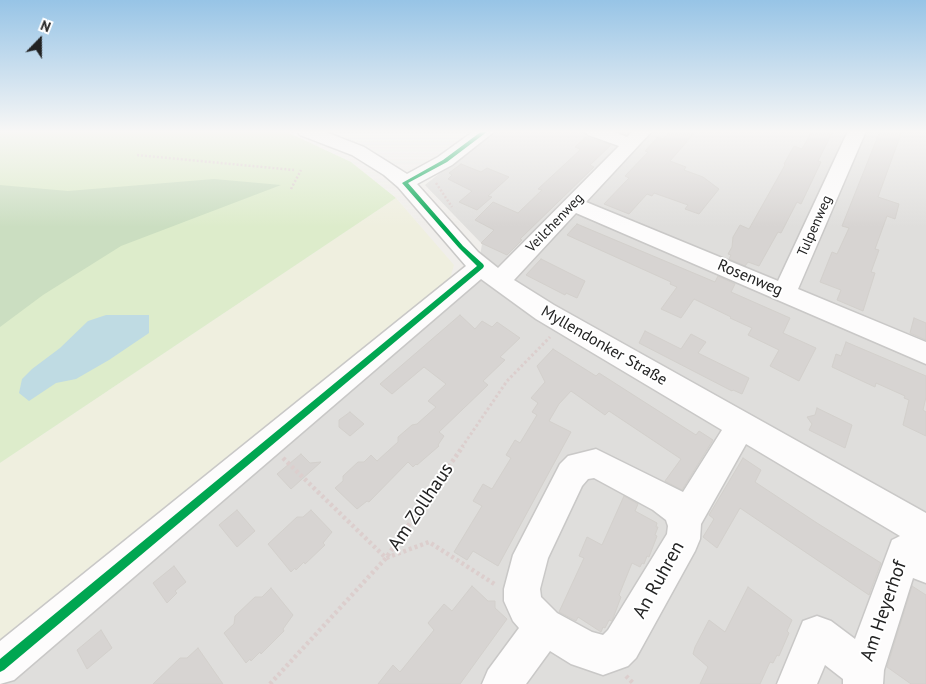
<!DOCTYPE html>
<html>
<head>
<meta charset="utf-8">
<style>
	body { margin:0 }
	#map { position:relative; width:926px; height:684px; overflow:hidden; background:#f0eeeb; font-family:"PT Sans",sans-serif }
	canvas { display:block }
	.north { position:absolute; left:15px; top:15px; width:50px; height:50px; -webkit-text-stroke:4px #fff; paint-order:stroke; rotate:22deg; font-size:14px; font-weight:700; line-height:20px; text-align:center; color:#222 }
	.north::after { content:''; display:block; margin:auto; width:18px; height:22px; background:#222; clip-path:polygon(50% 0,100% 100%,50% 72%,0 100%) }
</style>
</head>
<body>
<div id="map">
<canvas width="926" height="684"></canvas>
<div class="north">N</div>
</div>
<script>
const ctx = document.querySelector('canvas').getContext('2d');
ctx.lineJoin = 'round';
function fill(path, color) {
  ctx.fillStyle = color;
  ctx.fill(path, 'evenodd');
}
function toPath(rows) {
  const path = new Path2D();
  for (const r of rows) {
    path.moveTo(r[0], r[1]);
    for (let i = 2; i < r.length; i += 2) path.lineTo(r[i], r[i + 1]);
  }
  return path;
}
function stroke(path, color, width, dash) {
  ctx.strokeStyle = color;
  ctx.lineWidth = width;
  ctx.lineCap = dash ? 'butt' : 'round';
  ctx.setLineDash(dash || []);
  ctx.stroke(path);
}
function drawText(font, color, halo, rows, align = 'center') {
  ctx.font = font + ' "PT Sans",sans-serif';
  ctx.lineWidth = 4;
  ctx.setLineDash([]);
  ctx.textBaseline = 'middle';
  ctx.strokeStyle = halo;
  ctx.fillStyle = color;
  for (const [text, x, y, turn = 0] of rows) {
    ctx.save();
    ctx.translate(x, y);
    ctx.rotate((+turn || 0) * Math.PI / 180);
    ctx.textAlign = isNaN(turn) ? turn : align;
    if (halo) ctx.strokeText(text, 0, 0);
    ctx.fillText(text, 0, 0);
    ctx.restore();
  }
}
const residential = toPath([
	[492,131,926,131,926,684,0,684,0,668,476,279,482,244,425,185]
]);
const farmland = toPath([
	[396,198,454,265,449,282,0,649,0,463]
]);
const grass = toPath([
	[0,131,285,131,351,162,396,198,0,463]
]);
const forest = toPath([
	[214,179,281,185,121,246,43,295,0,327,0,185,68,191]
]);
const water = toPath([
	[106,315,149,315,149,333,109,360,76,379,56,383,29,401,19,393,22,379,32,369,60,348,88,321]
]);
const building = toPath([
	[670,131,696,131,670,161,686,167,684,170,703,177,719,189,699,214,685,209,688,205,654,193,652,196,647,194,629,214,604,204,629,178,625,176,648,152,645,151,658,137,663,139,670,131],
	[812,131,833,131,818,161,821,162,801,204,797,202,781,233,778,232,759,266,748,262,745,266,729,259,731,255,728,254,732,247,733,237,740,225,749,229,785,165,784,164,794,146,802,149,812,131],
	[880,131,902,131,878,197,899,204,895,219,887,216,875,249,879,250,871,272,875,273,863,311,837,300,841,290,820,282,832,252,837,254,849,228,842,226,880,131],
	[586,137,611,145,590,165,594,167,520,239,522,240,507,255,481,243,494,230,475,220,493,202,518,213,542,190,538,189,579,151,580,149,575,147,586,137],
	[461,164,481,172,487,168,509,177,488,196,492,197,477,210,459,202,472,191,448,179,452,175,449,173,461,164],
	[577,224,715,282,718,276,735,284,731,292,790,318,783,333,816,348,799,381,770,366,779,350,748,335,752,328,730,318,731,317,694,299,681,318,661,309,677,287,670,284,671,282,567,235,577,224],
	[541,259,585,281,577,298,566,293,565,295,526,275,541,259],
	[460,315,475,329,482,321,492,327,497,322,520,338,500,357,505,360,483,381,488,385,439,432,444,436,438,445,439,446,417,465,416,464,413,467,408,462,369,502,367,501,357,509,335,488,343,481,343,476,358,462,364,462,371,455,377,461,398,442,398,437,412,425,417,424,436,407,428,401,446,384,424,367,392,394,380,384,460,315],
	[914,318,926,323,926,340,910,333,914,318],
	[645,331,681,349,691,334,706,342,698,353,749,378,742,394,733,390,732,391,639,343,645,331],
	[846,342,926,376,926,397,923,410,926,412,926,436,903,425,909,400,904,398,905,396,876,383,875,387,832,367,836,354,841,356,846,342],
	[553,349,596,376,599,373,696,435,699,431,713,440,682,490,665,481,681,459,609,411,605,415,571,391,559,404,549,421,571,432,498,566,473,551,467,560,454,552,482,506,473,501,483,484,492,489,511,458,506,455,515,440,520,443,537,415,532,412,538,403,531,398,545,382,537,366,553,349],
	[817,408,852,425,845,448,809,430,812,424,807,417,815,415,817,408],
	[350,412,364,424,350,436,339,427,339,420,350,412],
	[301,454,310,463,321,462,291,489,277,474,301,454],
	[743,458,761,470,755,482,817,523,881,563,869,595,740,508,717,548,703,537,714,519,709,515,743,458],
	[624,496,638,504,635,511,657,523,656,527,658,527,655,535,657,536,649,557,647,556,644,564,642,563,640,567,632,563,619,595,621,597,612,621,609,620,605,628,603,627,601,632,578,617,576,621,559,612,584,558,579,556,587,537,602,545,624,496],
	[237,510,255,531,237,547,219,525,237,510],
	[311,510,332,532,323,543,325,545,305,564,304,562,296,570,295,568,291,572,268,544,297,517,303,517,311,510],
	[174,566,186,582,175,591,177,593,167,603,153,583,174,566],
	[472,586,488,601,495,601,495,608,507,619,460,684,378,684,393,665,400,672,434,630,428,623,444,604,452,611,472,586],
	[912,586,926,595,926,684,911,684,887,667,912,586],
	[748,587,792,620,787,631,789,633,779,656,777,655,773,663,770,662,760,684,700,684,708,667,693,654,695,647,709,620,725,632,748,587],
	[271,588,293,615,283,629,284,631,261,654,260,652,251,661,250,659,246,663,224,633,234,624,235,616,255,597,262,597,271,588],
	[101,630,112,648,87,669,77,650,101,630],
	[198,648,223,684,153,684,180,658,187,658,198,648]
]);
const pathFar2 = toPath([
	[137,155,294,170],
	[436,183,452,207],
	[291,189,301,170]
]);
const pathFar1 = toPath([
	[462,447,507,381,550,337]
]);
const path = toPath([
	[283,458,386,558,429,542,496,585],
	[626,676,634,684],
	[270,684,386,558,463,446]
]);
const minor = toPath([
	[297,131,323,131,364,147,407,174,438,157,474,131,495,131,452,165,417,184,478,252,498,268,619,146,588,135,585,131,612,131,627,137,633,131,652,131,586,202,778,281,848,131,866,131,798,289,926,342,926,364,576,213,514,280,554,305,926,513,926,583,913,578,884,670,883,684,843,684,843,679,825,665,817,684,777,684,803,621,817,616,831,621,855,639,892,540,900,536,746,444,701,524,700,539,695,551,636,658,628,666,603,675,571,664,550,651,526,684,482,684,488,670,519,628,513,621,504,601,504,589,513,555,560,464,568,456,596,449,683,492,722,430,536,319,481,279,14,680,0,684,0,641,466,266,398,187,384,175,352,155,300,135,297,131],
	[594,478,653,510,666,520,668,526,667,534,608,630,603,635,592,632,557,613,541,597,540,589,548,558,582,486,588,479,594,478]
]);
const bus1 = toPath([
	[482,131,488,131,447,162,408,183,463,246,483,264,484,266,483,268,4,670,0,672,0,659,477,266,459,248,402,183,443,160,482,131]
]);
const farStreetnames = [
	["Veilchenweg",555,223,-46],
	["Tulpenweg",815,226,-66]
];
const streetNames = [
	["Rosenweg",750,278,23],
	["Myllendonker Straße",604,346,30]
];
const nearStreetnames = [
	["Am Zollhaus",421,507,-56],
	["An Ruhren",659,580,-61],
	["Am Heyerhof",884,611,-71]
];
fill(residential, '#dfdedc');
fill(farmland, '#efefdf');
fill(grass, '#ddeccb');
fill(forest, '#cbdec1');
fill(water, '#bfdbe3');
fill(building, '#d7d4d2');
stroke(building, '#d3d0cc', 1);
stroke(minor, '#c9c8c7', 3);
stroke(pathFar2, '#dccecd', 2.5, [2, 2]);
stroke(pathFar1, '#dccecd', 3, [2.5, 2.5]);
stroke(path, '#dccecd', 4.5, [3, 3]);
fill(minor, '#fdfcfc');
fill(bus1, '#00a651');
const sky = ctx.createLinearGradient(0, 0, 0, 227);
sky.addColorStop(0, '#97c4e6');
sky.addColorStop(0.58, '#f8f7f6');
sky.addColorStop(1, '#f8f7f600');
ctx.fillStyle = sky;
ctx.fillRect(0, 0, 926, 227);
drawText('14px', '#222', '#fff', farStreetnames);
drawText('16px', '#222', '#fff', streetNames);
drawText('19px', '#222', '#fff', nearStreetnames);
</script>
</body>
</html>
